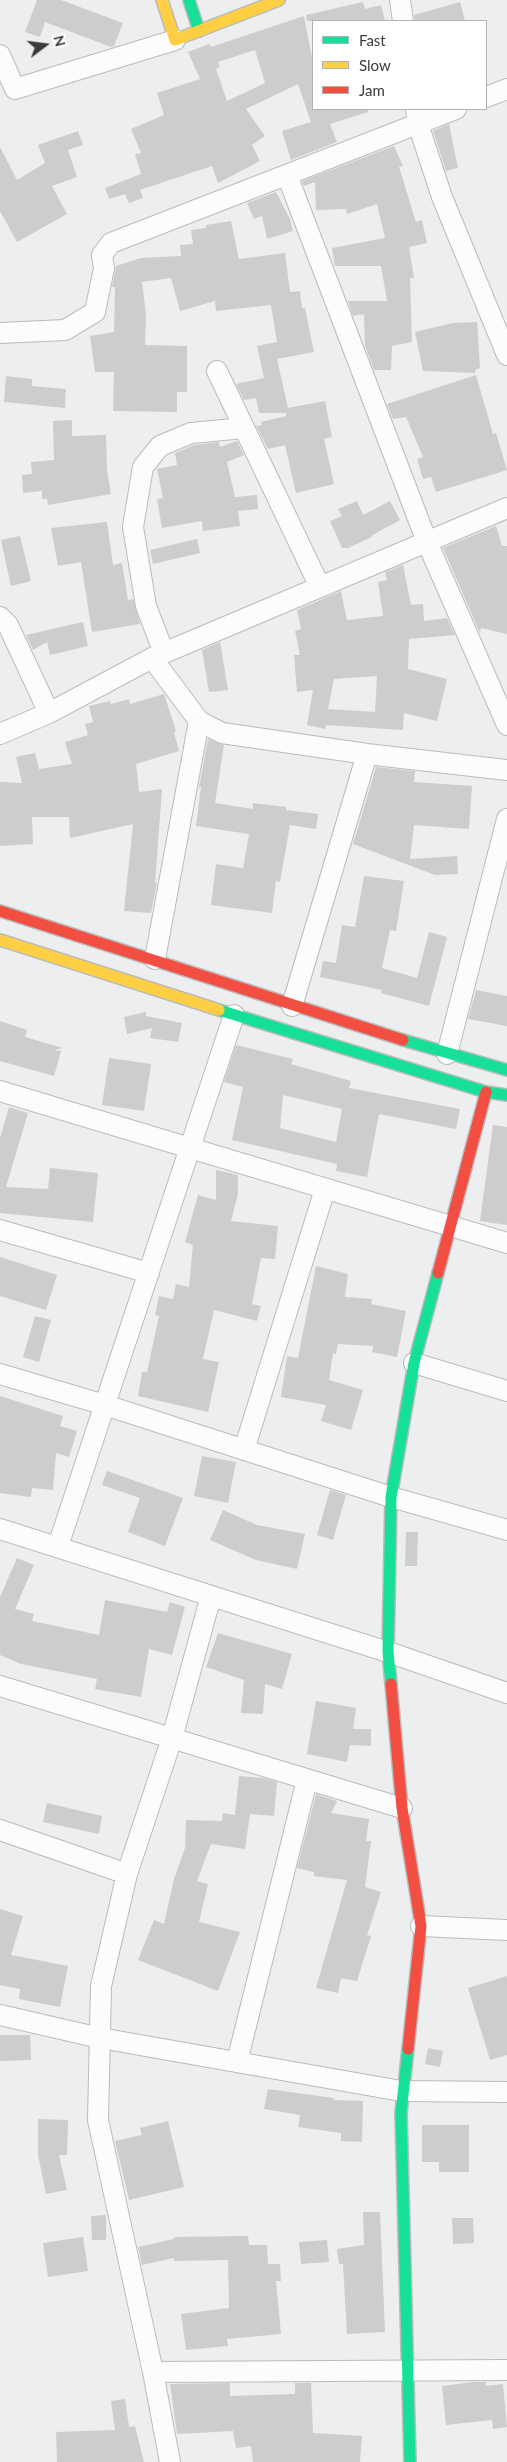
<!DOCTYPE html>
<html>
<head>
<meta charset="utf-8">
<style>
	body { margin:0 }
	#map { position:relative; width:507px; height:2462px; overflow:hidden; background:#edeef0; font-family:Lato,sans-serif }
	canvas { display:block }
	.legend { position:absolute; left:312px; top:20px; width:175px; height:90px; box-sizing:border-box; background:#fff; border:1px solid #b1b1b1; margin:0; padding:6px 9px; list-style:none; font-size:15px; color:#3b3c3d }
	.legend li { display:flex; align-items:center; gap:10px; height:25px }
	.legend b { width:25px; border:1px solid #b1b1b1 }
	.north { position:absolute; left:20px; top:20px; width:50px; height:50px; -webkit-text-stroke:4px #fff; paint-order:stroke; rotate:75deg; font-size:14px; font-weight:700; line-height:20px; text-align:center; color:#3b3c3d }
	.north::after { content:''; display:block; margin:auto; width:18px; height:22px; background:#3b3c3d; clip-path:polygon(50% 0,100% 100%,50% 72%,0 100%) }
</style>
</head>
<body>
<div id="map">
<canvas width="507" height="2462"></canvas>
<ul class="legend">
<li><b style="height:6px;background:#16e098"></b>Fast</li>
<li><b style="height:6px;background:#ffcf43"></b>Slow</li>
<li><b style="height:6px;background:#f24e42"></b>Jam</li>
</ul>
<div class="north">N</div>
</div>
<script>
const ctx = document.querySelector('canvas').getContext('2d');
ctx.lineJoin = 'round';
function fill(path, color) {
  ctx.fillStyle = color;
  ctx.fill(path, 'evenodd');
}
function toPath(rows) {
  const path = new Path2D();
  for (const r of rows) {
    path.moveTo(r[0], r[1]);
    for (let i = 2; i < r.length; i += 2) path.lineTo(r[i], r[i + 1]);
  }
  return path;
}
function stroke(path, color, width, dash) {
  ctx.strokeStyle = color;
  ctx.lineWidth = width;
  ctx.lineCap = dash ? 'butt' : 'round';
  ctx.setLineDash(dash || []);
  ctx.stroke(path);
}
const building = toPath([
	[37,0,61,0,123,23,114,46,111,47,45,22,40,37,25,32],
	[363,2,365,9,381,5,385,21,307,21,306,15],
	[460,2,465,21,415,21,414,15],
	[304,16,313,63,313,109,368,109,368,112,330,124,337,142,291,160,282,131,311,122,298,84,246,109,265,136,252,145,260,161,218,183,212,166,140,190,143,198,129,203,125,194,109,199,105,188,141,174,135,154,141,153,131,129,164,115,157,93,200,79,188,52,209,44,211,47],
	[255,50,265,83,227,101,216,69,220,67,218,62],
	[449,124,458,168,446,171,433,131],
	[78,131,83,145,68,150,77,177,52,186,67,214,17,242,0,211,0,147,17,180,45,163,38,145],
	[394,146,403,166,399,167,416,222,422,220,427,243,409,247,414,278,410,278,412,342,392,346,391,370,374,370,365,346,364,314,353,316,348,301,387,301,381,266,335,266,332,248,385,238,377,204,347,214,346,209,316,210,315,182,304,186,302,181],
	[276,192,290,219,293,231,267,239,262,216,254,219,247,203],
	[231,221,239,259,285,253,290,292,300,291,302,308,305,308,314,352,277,359,288,408,325,401,332,437,324,439,334,484,296,493,285,445,268,449,256,426,262,425,261,422,286,416,286,413,259,413,256,398,244,400,236,384,264,378,257,346,277,342,271,305,216,311,215,301,180,311,171,278,142,282,146,315,145,345,187,346,187,392,177,392,177,412,113,411,114,372,95,372,90,336,114,332,115,287,112,287,116,266,141,258,181,256,180,245,193,244,191,230,206,228,206,225],
	[477,322,480,368,475,370,475,373,423,371,415,332,453,323],
	[476,375,493,434,496,433,507,470,436,492,431,477,423,479,417,459,423,457,406,417,393,419,387,404],
	[6,376,32,379,32,386,66,389,65,408,4,402],
	[72,420,72,436,106,435,107,470,111,494,48,505,47,499,42,499,42,491,23,493,22,475,32,474,31,462,54,460,53,421],
	[237,441,244,455,227,462,235,497,257,495,258,509,238,511,240,526,203,531,202,521,162,528,157,499,163,498,157,469,177,465,175,453,194,445,219,442,220,447],
	[357,501,363,515,390,501,400,520,371,536,372,537,348,548,342,548,330,521,342,516,338,509],
	[107,522,113,565,122,563,128,600,133,599,140,624,92,632,81,562,58,566,51,528],
	[496,526,502,546,507,546,507,634,481,628,480,633,443,548],
	[20,536,31,581,11,586,1,540],
	[197,539,200,553,153,564,150,550],
	[403,565,411,605,423,604,424,621,447,618,455,635,409,639,408,669,447,679,437,721,404,713,403,730,326,725,325,729,307,725,313,690,297,692,294,655,300,655,295,631,301,629,297,610,341,591,347,620,383,616,378,582,387,580,385,572],
	[377,676,375,712,328,709,334,679],
	[83,622,88,646,50,655,47,642,33,650,26,635],
	[220,642,228,690,209,692,202,650],
	[164,694,176,731,174,732,179,751,136,764,139,792,162,789,155,883,157,883,151,913,124,911,133,824,70,838,69,817,32,817,33,844,0,846,0,782,22,783,16,757,35,753,39,769,72,764,65,742,88,735,85,724,93,722,89,706,110,701,111,704,129,699,130,704],
	[208,739,224,745,215,803,253,809,253,803,286,807,286,810,318,814,316,829,290,825,280,882,276,881,272,913,211,905,216,864,243,868,249,834,196,826,201,787,199,787],
	[376,767,415,771,414,782,472,786,469,829,414,825,410,859,457,856,458,874,435,875,353,844],
	[364,876,404,881,396,931,390,930,382,968,417,978,429,932,447,937,429,1006,381,993,382,990,320,977,323,961,336,963,342,925,355,927],
	[476,990,507,996,507,1026,468,1019],
	[146,1012,146,1016,182,1023,178,1042,150,1038,152,1028,127,1034,124,1017],
	[0,1021,27,1030,25,1037,63,1048,54,1050,61,1051,54,1076,0,1061],
	[236,1045,293,1059,291,1064,351,1081,349,1088,460,1109,456,1129,379,1114,367,1177,336,1171,337,1164,232,1140,243,1087,224,1082],
	[283,1095,342,1109,336,1142,280,1128],
	[109,1058,151,1064,144,1111,102,1105],
	[9,1107,28,1113,6,1187,48,1189,50,1168,98,1173,93,1222,0,1213,0,1138],
	[493,1125,507,1127,507,1225,480,1221],
	[216,1170,238,1175,238,1194,231,1221,278,1226,275,1259,261,1258,252,1304,261,1306,257,1321,214,1310,203,1359,219,1362,208,1412,138,1396,142,1372,147,1372,159,1316,155,1315,159,1296,173,1299,176,1284,189,1287,193,1245,185,1242,198,1195,216,1200],
	[0,1257,57,1275,46,1310,0,1296],
	[316,1266,348,1274,345,1297,372,1299,371,1304,406,1311,397,1357,372,1352,373,1346,338,1344,336,1354,333,1353,329,1380,363,1390,351,1430,321,1421,326,1405,281,1397,287,1356,298,1358],
	[35,1316,51,1320,39,1362,23,1357],
	[0,1396,63,1416,60,1426,77,1431,69,1457,56,1453,53,1490,32,1488,31,1497,0,1493],
	[202,1456,236,1462,228,1503,194,1496],
	[107,1471,183,1498,165,1546,128,1532,140,1498,102,1485],
	[330,1490,346,1495,333,1540,317,1535],
	[223,1510,257,1525,305,1534,297,1569,256,1560,210,1540],
	[406,1532,418,1532,417,1566,405,1566],
	[17,1558,34,1565,15,1609,34,1614,32,1621,99,1635,105,1600,167,1612,170,1602,185,1607,172,1655,149,1649,141,1697,95,1689,97,1679,21,1664,0,1655,0,1597],
	[218,1633,292,1654,282,1689,265,1684,263,1714,241,1713,244,1680,206,1667],
	[316,1701,356,1708,353,1729,371,1729,371,1746,350,1745,347,1762,307,1754],
	[239,1776,263,1778,277,1782,274,1816,250,1814,245,1849,211,1844,197,1881,208,1884,199,1922,240,1932,218,1991,138,1960,154,1920,164,1924,174,1879,185,1848,186,1820,222,1821,223,1813,235,1815],
	[316,1794,337,1801,331,1813,369,1819,366,1841,371,1841,365,1887,381,1892,367,1935,371,1936,357,1981,341,1978,338,1993,316,1988,347,1880,314,1876,314,1872,297,1868],
	[47,1803,102,1816,99,1834,43,1822],
	[0,1909,23,1916,11,1955,68,1966,60,2007,19,1999,20,1989,0,1985],
	[507,1976,507,2055,490,2060,468,1988],
	[0,2035,30,2035,31,2060,0,2061],
	[428,2048,443,2051,440,2067,425,2064],
	[268,2089,334,2098,334,2100,363,2101,362,2142,341,2141,341,2133,298,2127,300,2115,264,2109],
	[38,2119,68,2120,67,2155,59,2155,67,2190,46,2194,38,2155],
	[168,2121,184,2187,129,2200,115,2141,142,2135,140,2128],
	[422,2125,469,2125,469,2172,439,2172,439,2162,422,2162],
	[363,2212,380,2212,385,2332,347,2334,343,2264,339,2264,337,2249,364,2245],
	[106,2215,106,2240,92,2240,91,2216],
	[452,2218,473,2218,474,2243,453,2244],
	[248,2236,249,2245,267,2245,268,2264,280,2264,281,2281,276,2281,281,2334,227,2339,228,2346,186,2350,181,2314,229,2308,228,2260,174,2261,174,2258,142,2265,138,2247,174,2239,174,2237],
	[83,2237,88,2271,48,2277,43,2243],
	[327,2240,329,2262,301,2264,299,2242],
	[473,2382,486,2382,486,2386,503,2384,507,2427,493,2429,492,2420,446,2425,442,2386],
	[230,2383,230,2396,295,2394,295,2383,311,2383,313,2433,362,2436,360,2462,253,2462,251,2446,236,2448,233,2431,177,2434,170,2384],
	[125,2399,129,2427,135,2426,144,2462,57,2462,56,2432,115,2430,111,2401]
]);
const street = toPath([
	[400,0,403,21],
	[0,55,15,89,175,40],
	[486,97,507,89],
	[416,109,418,124,442,197,507,355],
	[287,175,427,542,507,725],
	[0,333,65,330,95,312,104,268,102,255,111,243,456,109],
	[217,371,320,587],
	[0,617,8,625,49,713],
	[164,653,146,606,133,527,143,467,160,446,191,433,244,428],
	[152,658,199,721,222,733,367,754,507,770],
	[0,734,49,713,152,658,507,508],
	[155,959,199,721],
	[292,1006,367,754],
	[447,1054,507,819],
	[0,1091,507,1243],
	[0,1230,149,1273],
	[414,1363,507,1391],
	[0,1374,105,1405,391,1497,507,1530],
	[244,1450,325,1189],
	[0,1529,388,1652,507,1693],
	[58,1546,234,1015],
	[0,1686,402,1808],
	[0,1830,127,1874],
	[421,1926,507,1930],
	[0,2015,100,2038,401,2091,507,2092],
	[237,2062,307,1780],
	[153,2372,507,2370],
	[170,2462,153,2372,98,2120,101,1986,127,1874,172,1738,211,1596]
]);
const fast = toPath([
	[189,0,199,31],
	[219,1010,486,1092,507,1095],
	[403,1040,507,1070],
	[391,1684,388,1652,391,1497,414,1363,438,1273],
	[408,2049,401,2113,410,2462]
]);
const slow = toPath([
	[162,0,175,40,279,0],
	[0,940,219,1010]
]);
const jam = toPath([
	[0,911,403,1040],
	[438,1273,486,1092],
	[391,1684,402,1808,421,1926,408,2049]
]);
fill(building, '#cdcdce');
stroke(street, '#babbbc', 22);
stroke(fast, '#babbbc', 14);
stroke(slow, '#babbbc', 14);
stroke(jam, '#babbbc', 14);
stroke(street, '#fcfcfd', 20);
stroke(fast, '#16e098', 11);
stroke(slow, '#ffcf43', 11);
stroke(jam, '#f24e42', 11);
</script>
</body>
</html>
